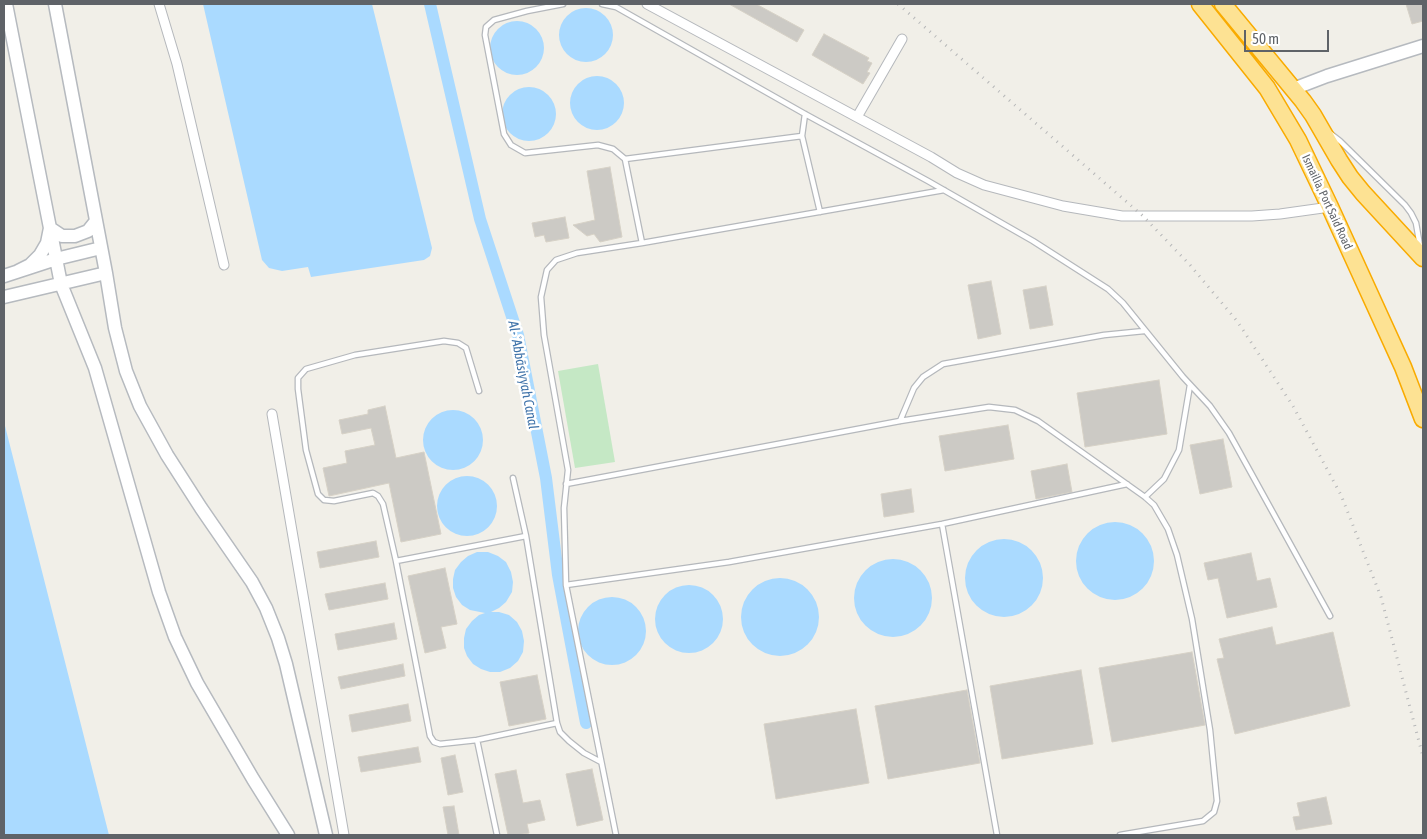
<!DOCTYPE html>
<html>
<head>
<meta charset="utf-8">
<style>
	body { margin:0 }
	#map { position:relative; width:1427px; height:839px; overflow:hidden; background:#f1efe8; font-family:"Asap Condensed",sans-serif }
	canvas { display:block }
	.frame { position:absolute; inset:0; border:5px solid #5f6368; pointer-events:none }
	.scale { position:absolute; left:1244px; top:30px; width:85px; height:22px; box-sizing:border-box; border:2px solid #5f6368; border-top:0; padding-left:6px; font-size:15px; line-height:18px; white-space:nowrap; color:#5f6368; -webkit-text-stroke:4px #fff; paint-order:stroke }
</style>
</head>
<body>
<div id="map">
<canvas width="1427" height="839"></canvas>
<div class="frame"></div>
<div class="scale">50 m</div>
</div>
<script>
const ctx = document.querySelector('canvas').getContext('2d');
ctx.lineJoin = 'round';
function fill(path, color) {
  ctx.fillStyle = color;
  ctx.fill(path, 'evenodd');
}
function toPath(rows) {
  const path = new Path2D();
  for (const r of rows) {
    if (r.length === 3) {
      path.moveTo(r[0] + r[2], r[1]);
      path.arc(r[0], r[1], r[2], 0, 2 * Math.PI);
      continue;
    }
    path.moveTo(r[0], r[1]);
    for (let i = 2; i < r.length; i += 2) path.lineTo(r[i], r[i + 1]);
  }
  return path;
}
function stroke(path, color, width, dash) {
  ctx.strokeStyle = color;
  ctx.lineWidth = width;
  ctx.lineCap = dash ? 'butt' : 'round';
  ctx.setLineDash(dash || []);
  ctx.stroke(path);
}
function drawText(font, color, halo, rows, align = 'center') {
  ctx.font = font + ' "Asap Condensed",sans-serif';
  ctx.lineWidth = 5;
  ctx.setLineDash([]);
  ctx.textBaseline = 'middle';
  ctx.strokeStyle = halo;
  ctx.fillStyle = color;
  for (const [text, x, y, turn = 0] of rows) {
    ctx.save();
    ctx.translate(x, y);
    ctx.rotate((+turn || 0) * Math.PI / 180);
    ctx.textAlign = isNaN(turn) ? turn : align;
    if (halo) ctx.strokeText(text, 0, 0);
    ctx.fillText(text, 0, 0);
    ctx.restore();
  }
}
const green = toPath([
	[598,364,615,462,575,468,558,371]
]);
const water = toPath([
	[203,4,372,4,432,248,430,256,424,260,311,277,308,267,282,271,269,268,262,260],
	[586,35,27],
	[517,48,27],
	[597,103,27],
	[529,114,27],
	[453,440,30],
	[4,422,109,835,4,835],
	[467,506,30],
	[1115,561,39],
	[1004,578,39],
	[477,552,488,552,498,556,506,562,511,572,513,582,512,592,506,602,499,608,491,612,499,612,509,615,517,622,522,631,524,641,523,652,518,661,510,668,500,672,490,672,481,669,473,664,467,656,464,648,464,638,466,629,472,621,479,615,485,613,470,610,462,605,456,597,453,588,453,579,455,570,461,562,468,556],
	[893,598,39],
	[780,617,39],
	[689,619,34],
	[612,631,34]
]);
const canal = toPath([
	[430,4,480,219,518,335,546,478,558,575,586,723]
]);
const building = toPath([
	[729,4,756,4,804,30,797,42,729,4],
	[1406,4,1423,4,1423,21,1412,24,1406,4],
	[824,34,869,58,867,61,872,63,867,72,870,73,863,84,812,55,824,34],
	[610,167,622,237,600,242,594,234,587,236,573,225,595,220,587,171,610,167],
	[565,217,569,238,546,242,544,235,535,237,532,223,565,217],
	[991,281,1001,334,978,339,968,285,991,281],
	[1046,286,1053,325,1030,329,1023,290,1046,286],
	[1159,380,1167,434,1085,447,1077,393,1159,380],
	[385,406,396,458,424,452,441,534,401,542,389,483,329,496,323,468,347,463,345,451,375,445,371,428,342,434,339,420,368,414,368,410,385,406],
	[1008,425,1014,459,945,471,939,436,1008,425],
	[1223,439,1232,487,1200,494,1190,445,1223,439],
	[1067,464,1072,492,1036,499,1031,471,1067,464],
	[911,489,914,512,884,517,881,494,911,489],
	[376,541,379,557,320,568,317,552,376,541],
	[1251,553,1257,581,1270,578,1277,607,1227,618,1218,578,1208,580,1204,563,1251,553],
	[445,568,457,624,441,627,446,648,425,653,408,576,445,568],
	[385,583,388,599,329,610,325,594,385,583],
	[394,623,397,639,338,650,335,634,394,623],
	[1272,627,1276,645,1333,632,1350,706,1235,734,1217,659,1224,658,1219,639,1272,627],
	[1192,652,1205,725,1112,742,1099,668,1192,652],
	[403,664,405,676,341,689,338,677,403,664],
	[1081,670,1093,744,1002,759,990,686,1081,670],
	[537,675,546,719,509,726,500,682,537,675],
	[967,690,980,763,888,779,875,706,967,690],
	[408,704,411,721,352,732,349,715,408,704],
	[856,709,869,783,776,799,764,724,856,709],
	[418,747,421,762,361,772,358,757,418,747],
	[455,755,463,792,448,795,441,758,455,755],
	[592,769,603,820,577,826,566,774,592,769],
	[516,770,523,803,540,800,545,820,527,824,529,833,517,835,508,835,495,774,516,770],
	[1326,797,1332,824,1296,830,1293,817,1300,816,1297,803,1326,797],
	[454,806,459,835,448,835,443,807,454,806]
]);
const lane = toPath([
	[563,4,527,11,494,20,486,27,485,35,504,134,511,145,525,153,598,145,613,149,625,159,642,243],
	[602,4,616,7,805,114,928,181,1033,241,1108,289,1123,303,1183,377,1210,406,1229,433,1330,616],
	[805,114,802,136,820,212],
	[1331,134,1340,141,1405,205,1411,213,1416,223,1420,246],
	[625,159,802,136],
	[479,391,466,348,458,343,444,341,355,355,306,369,298,378,298,389,306,450,318,494,324,500,334,501,373,493,378,496,383,504,396,561,430,736,434,742,440,744,477,740,497,835],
	[900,421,914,388,923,377,943,364,1104,335,1144,331],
	[513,478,526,536],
	[566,484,900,421,989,407,1015,410,1038,421,1145,497,1154,505,1168,529,1177,555,1192,619,1210,730,1217,801,1214,812,1203,821,1120,835],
	[1145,497,1164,479,1179,450,1190,385],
	[942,524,997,835],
	[396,561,526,536,557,723,560,732,569,741,584,753,601,762],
	[566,585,729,562,942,524,1127,484],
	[477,740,557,723],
	[616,835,566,585,564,508,568,470,544,335,541,297,547,270,556,260,577,253,642,243,944,190]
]);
const street = toPath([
	[159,4,177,64,224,265],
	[647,4,931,157,957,173,984,185,1063,206,1122,216,1252,216,1280,214,1330,207],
	[857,117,902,39],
	[272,414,344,835]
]);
const secondary = toPath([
	[6,4,61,284,95,368,159,592,175,637,197,683,253,779,288,835],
	[55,4,106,273,115,328,126,371,140,406,167,455,201,508,252,582,266,608,278,638,286,664,326,835],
	[1293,89,1327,76,1423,46],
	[18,271,30,265,40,255,47,243,50,228,62,236,75,236,88,231,96,221],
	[4,276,56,259,101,248],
	[4,297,106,273]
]);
const highway = toPath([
	[1200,4,1267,88,1298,140,1330,207,1403,367,1423,419],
	[1223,4,1303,101,1313,115,1339,160,1350,177,1363,193,1423,258]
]);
const rail = toPath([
	[898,4,1143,216,1190,265,1237,321,1293,406,1341,495,1381,597,1423,757]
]);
const streetNames = [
	["Ismailia, Port Said Road",1327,202,65]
];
const waterNames = [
	["Al-ʿAbbāsiyyah Canal",523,375,79]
];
fill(green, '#c5e8c5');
fill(water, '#aadaff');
stroke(canal, '#aadaff', 12);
fill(building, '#cccac5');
stroke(building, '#d6d1c6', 1);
stroke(lane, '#b5b8bc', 7);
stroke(street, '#b5b8bc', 11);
stroke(secondary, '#b6babf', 15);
stroke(highway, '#f9ab00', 19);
stroke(lane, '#fff', 4.5);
stroke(street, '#fff', 9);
stroke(secondary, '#fff', 12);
stroke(highway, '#fde293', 16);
stroke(rail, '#b6b7b8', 3, [1, 6]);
drawText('12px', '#5f6368', '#fff', streetNames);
drawText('italic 14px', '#4174aa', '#fff', waterNames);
</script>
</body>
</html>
